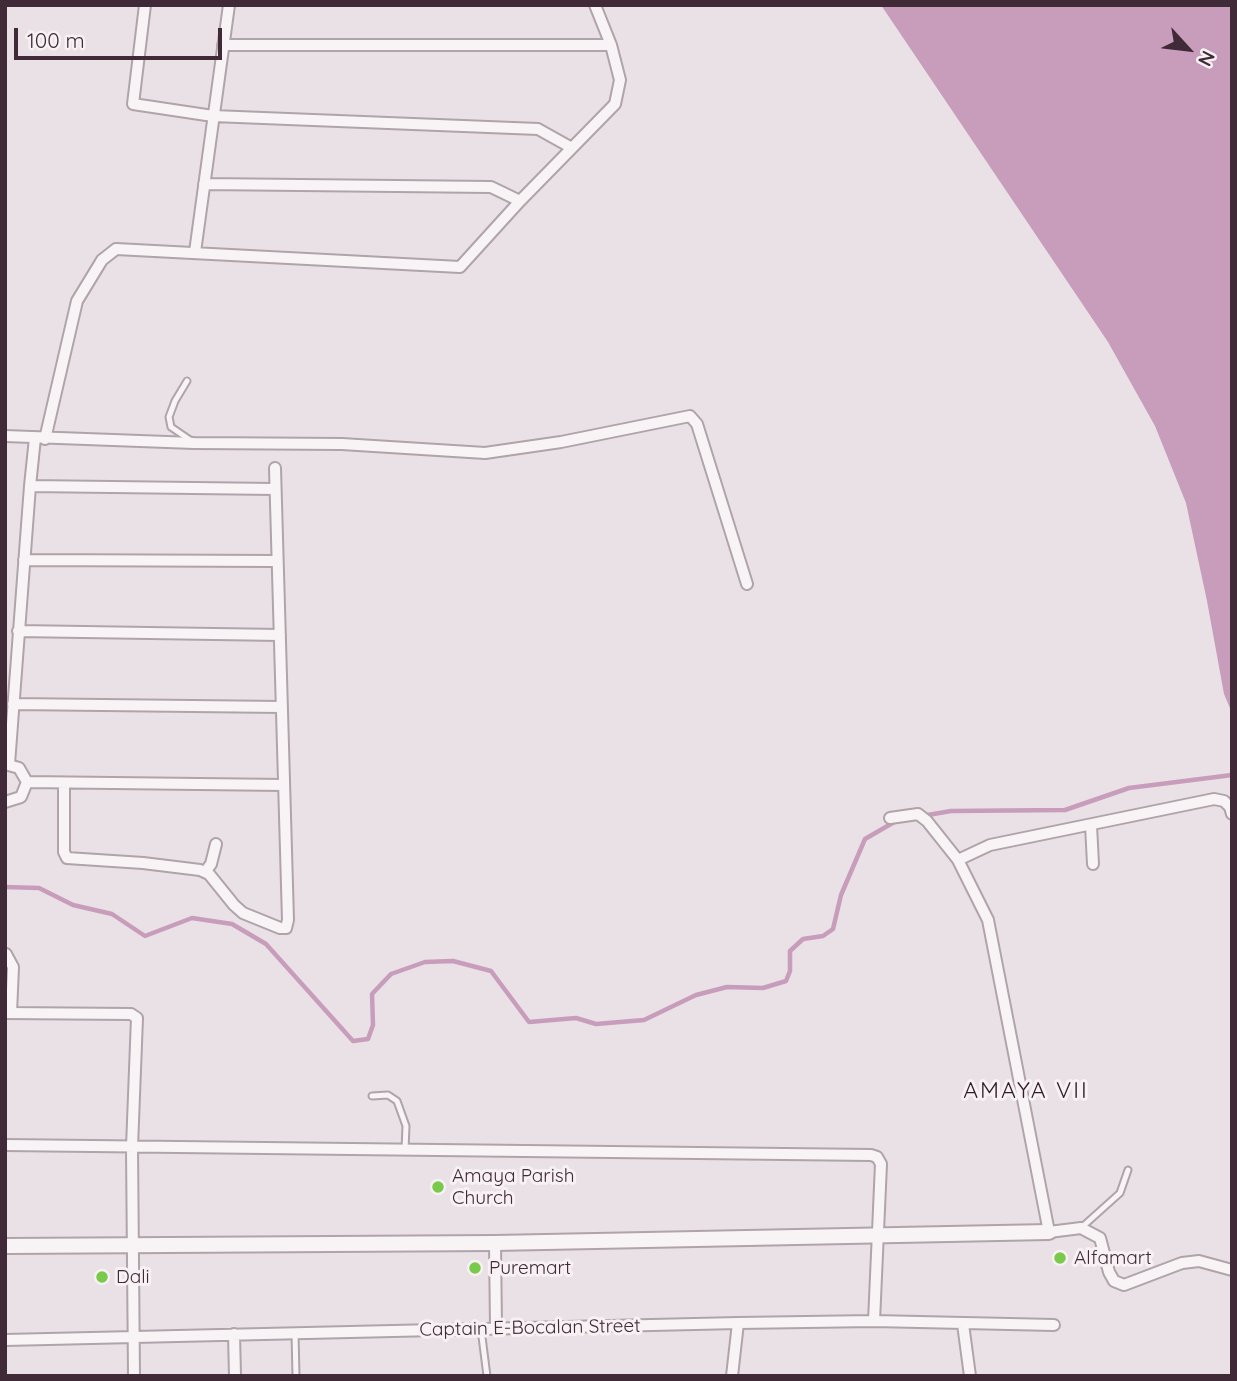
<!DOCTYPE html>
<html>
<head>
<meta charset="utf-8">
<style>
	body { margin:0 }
	#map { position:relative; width:1237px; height:1381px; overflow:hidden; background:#e9e1e6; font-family:Quicksand,sans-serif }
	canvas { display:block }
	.frame { position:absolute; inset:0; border:7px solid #402a37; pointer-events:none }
	.north { position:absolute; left:1153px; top:14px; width:70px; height:70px; -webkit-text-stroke:5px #f7f1f4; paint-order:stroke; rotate:117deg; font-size:19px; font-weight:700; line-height:28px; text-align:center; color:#402a37 }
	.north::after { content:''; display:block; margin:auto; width:24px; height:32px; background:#402a37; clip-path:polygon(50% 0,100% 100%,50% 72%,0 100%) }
	.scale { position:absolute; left:14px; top:28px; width:208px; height:32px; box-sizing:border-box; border:4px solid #402a37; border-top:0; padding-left:9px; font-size:21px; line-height:24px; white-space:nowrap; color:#402a37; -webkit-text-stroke:5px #f7f1f4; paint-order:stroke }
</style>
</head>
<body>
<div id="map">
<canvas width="1237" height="1381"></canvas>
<div class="frame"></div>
<div class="north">N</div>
<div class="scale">100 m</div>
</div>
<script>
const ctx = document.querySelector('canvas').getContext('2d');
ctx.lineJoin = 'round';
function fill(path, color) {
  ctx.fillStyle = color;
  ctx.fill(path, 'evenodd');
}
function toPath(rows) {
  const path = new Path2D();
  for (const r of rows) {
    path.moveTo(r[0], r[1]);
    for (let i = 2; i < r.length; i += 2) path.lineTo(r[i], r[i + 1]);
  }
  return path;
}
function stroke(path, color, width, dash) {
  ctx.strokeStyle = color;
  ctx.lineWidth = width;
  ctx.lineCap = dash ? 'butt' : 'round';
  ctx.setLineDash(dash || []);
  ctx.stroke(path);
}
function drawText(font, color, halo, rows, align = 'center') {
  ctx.font = font + ' Quicksand,sans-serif';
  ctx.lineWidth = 6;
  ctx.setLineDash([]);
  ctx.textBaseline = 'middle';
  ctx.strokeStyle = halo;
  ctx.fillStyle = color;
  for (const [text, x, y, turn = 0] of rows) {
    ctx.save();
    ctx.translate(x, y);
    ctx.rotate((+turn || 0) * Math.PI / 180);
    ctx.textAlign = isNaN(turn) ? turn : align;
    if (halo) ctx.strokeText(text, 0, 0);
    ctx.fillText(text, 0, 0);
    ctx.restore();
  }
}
const water = toPath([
	[881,5,1232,5,1232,713,1224,694,1207,601,1186,503,1155,426,1108,342]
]);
const stream = toPath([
	[922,816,951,811,1065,810,1129,788,1232,775],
	[5,887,39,888,73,905,112,914,145,936,192,918,232,924,266,944,353,1041,368,1039,373,1025,372,994,391,974,425,962,453,961,491,971,529,1022,576,1018,596,1024,644,1020,696,995,727,987,763,988,786,981,790,971,790,951,803,939,823,936,833,929,841,895,865,839,896,821]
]);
const service = toPath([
	[187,381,175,401,169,417,171,427,190,440],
	[372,1096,388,1095,397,1101,406,1126,405,1150],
	[1081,1228,1120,1193,1128,1170],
	[481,1329,487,1376],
	[295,1333,296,1376]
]);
const minor = toPath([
	[145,5,133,104,213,116,538,129,572,148],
	[223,45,611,45],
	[204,184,491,187,520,201],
	[195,252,229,5],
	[5,436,194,443,342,444,485,453,561,442,690,416,697,424,747,584],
	[45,439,77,301,102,260,116,249,460,267,520,201,615,104,620,80,611,45,595,5],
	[30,486,275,489],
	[24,560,277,561],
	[18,631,280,635],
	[13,704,282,707],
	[5,764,19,768,27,782,21,797,5,802],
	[9,764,30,486,35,438],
	[27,782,284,785],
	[64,783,64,852,67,858,143,863,200,870,209,874,234,905,243,913,280,928,286,928,288,920,275,468],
	[1232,814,1230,807,1224,801,1214,799,990,845,958,860,988,920,1049,1232,1081,1228,1100,1238,1109,1272,1114,1281,1124,1285,1182,1263,1199,1261,1232,1270],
	[890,818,918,814,927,821,958,860],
	[1091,825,1093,864],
	[205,872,211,864,216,844],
	[6,954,13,967,11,1013],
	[5,1013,131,1014,137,1018,132,1147,134,1376],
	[5,1145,871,1155,877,1157,881,1164,874,1321],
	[495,1243,496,1328],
	[963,1324,970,1376],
	[234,1334,235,1376],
	[5,1340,738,1323,874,1321,1054,1325],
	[732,1376,738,1323]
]);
const tertiary = toPath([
	[5,1246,495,1243,1049,1232]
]);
const markers = [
	[438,1187,7,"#79ca4b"],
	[1060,1258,7,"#79ca4b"],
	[475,1268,7,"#79ca4b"],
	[102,1277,7,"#79ca4b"]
];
const poiNames = [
	["Amaya Parish",452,1176],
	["Church",452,1198],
	["Alfamart",1074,1258],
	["Puremart",489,1268],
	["Dali",116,1277]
];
const streetNames = [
	["Captain E-Bocalan Street",530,1328,-1]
];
const quarterNames = [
	["AMAYA VII",1026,1091]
];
fill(water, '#c89dbb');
stroke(stream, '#c89dbb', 4.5);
stroke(service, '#b0a3aa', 9);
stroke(minor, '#b0a3aa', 14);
stroke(tertiary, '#b0a3aa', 18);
stroke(service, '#f8f4f6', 5);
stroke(minor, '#f8f4f6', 10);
stroke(tertiary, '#f8f4f6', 14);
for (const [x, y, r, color] of markers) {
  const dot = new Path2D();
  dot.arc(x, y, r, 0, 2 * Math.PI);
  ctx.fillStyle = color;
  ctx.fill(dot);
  stroke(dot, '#f7f1f4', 2.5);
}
drawText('19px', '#402a37', '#f7f1f4', poiNames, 'left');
drawText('19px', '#402a37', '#f7f1f4', streetNames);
ctx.letterSpacing = '2px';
drawText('23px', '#311c28', '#f7f1f4', quarterNames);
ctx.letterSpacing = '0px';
</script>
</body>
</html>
